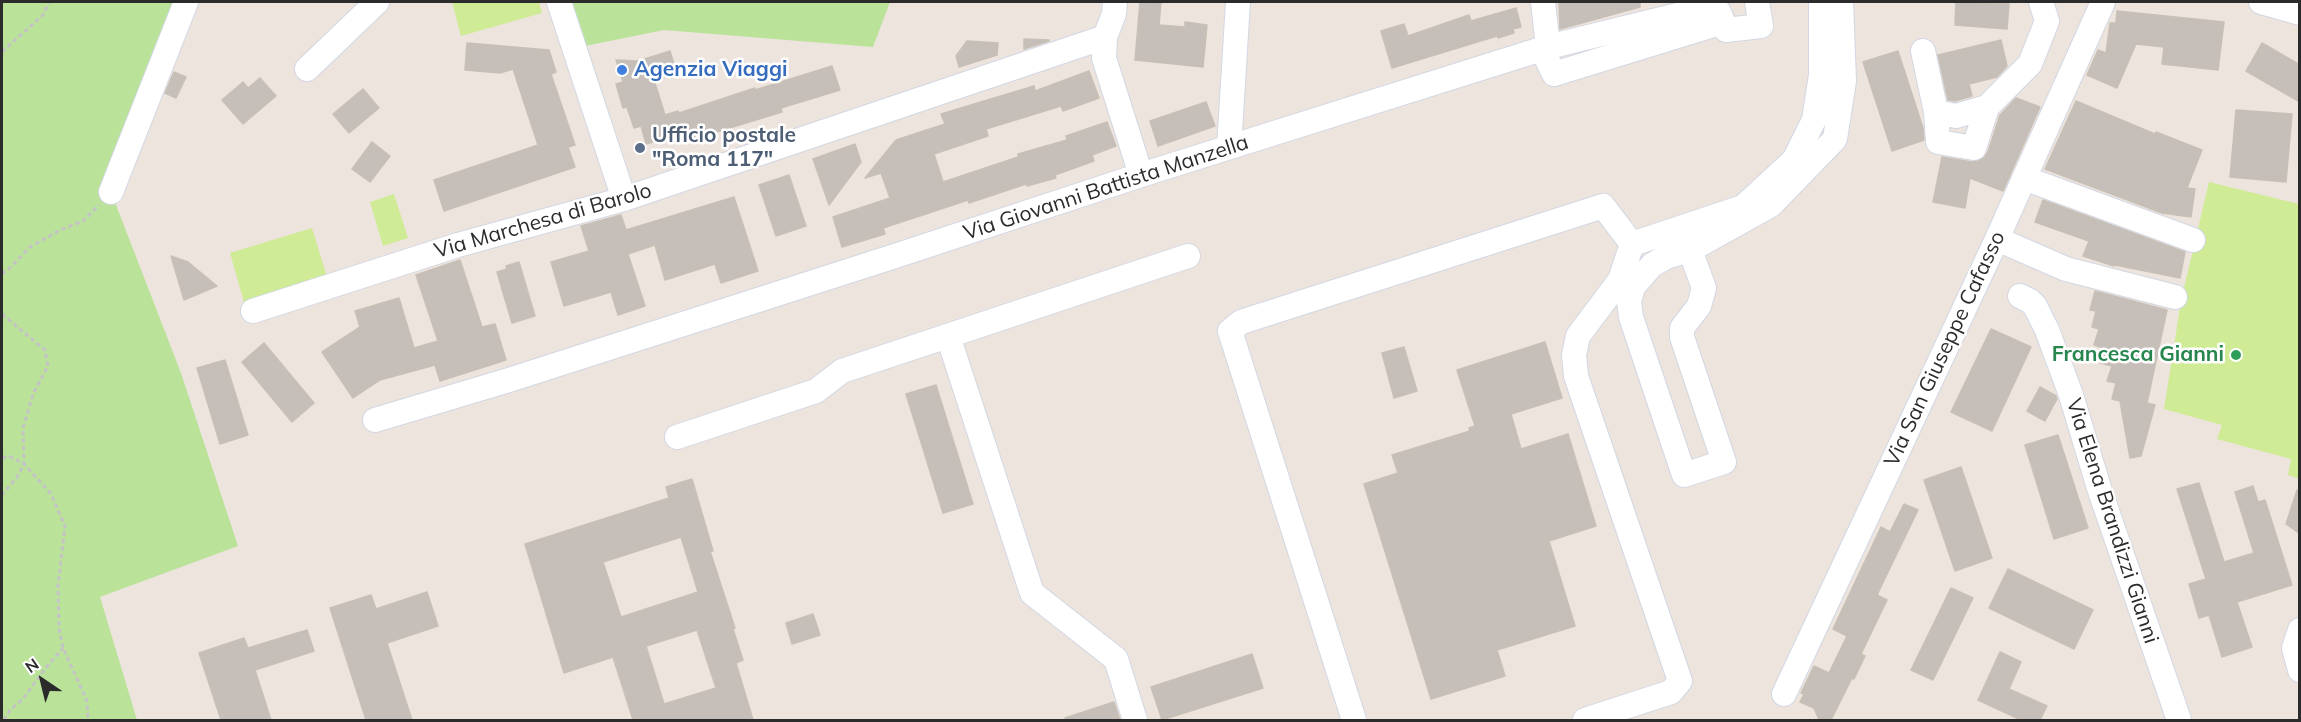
<!DOCTYPE html>
<html>
<head>
<meta charset="utf-8">
<style>
	body { margin:0 }
	#map { position:relative; width:2301px; height:722px; overflow:hidden; background:#ede4dd; font-family:Mulish,sans-serif }
	canvas { display:block }
	.frame { position:absolute; inset:0; border:3px solid #2b2b2b; pointer-events:none }
	.north { position:absolute; left:12px; top:650px; width:60px; height:60px; -webkit-text-stroke:4px #fff; paint-order:stroke; rotate:325deg; font-size:16px; font-weight:700; line-height:24px; text-align:center; color:#2b2b2b }
	.north::after { content:''; display:block; margin:auto; width:21px; height:27px; background:#2b2b2b; clip-path:polygon(50% 0,100% 100%,50% 72%,0 100%) }
</style>
</head>
<body>
<div id="map">
<canvas width="2301" height="722"></canvas>
<div class="frame"></div>
<div class="north">N</div>
</div>
<script>
const ctx = document.querySelector('canvas').getContext('2d');
ctx.lineJoin = 'round';
function fill(path, color) {
  ctx.fillStyle = color;
  ctx.fill(path, 'evenodd');
}
function toPath(rows) {
  const path = new Path2D();
  for (const r of rows) {
    path.moveTo(r[0], r[1]);
    for (let i = 2; i < r.length; i += 2) path.lineTo(r[i], r[i + 1]);
  }
  return path;
}
function stroke(path, color, width, dash) {
  ctx.strokeStyle = color;
  ctx.lineWidth = width;
  ctx.lineCap = dash ? 'butt' : 'round';
  ctx.setLineDash(dash || []);
  ctx.stroke(path);
}
function drawText(font, color, halo, rows, align = 'center') {
  ctx.font = font + ' Mulish,sans-serif';
  ctx.lineWidth = 5;
  ctx.setLineDash([]);
  ctx.textBaseline = 'middle';
  ctx.strokeStyle = halo;
  ctx.fillStyle = color;
  for (const [text, x, y, turn = 0] of rows) {
    ctx.save();
    ctx.translate(x, y);
    ctx.rotate((+turn || 0) * Math.PI / 180);
    ctx.textAlign = isNaN(turn) ? turn : align;
    if (halo) ctx.strokeText(text, 0, 0);
    ctx.fillText(text, 0, 0);
    ctx.restore();
  }
}
const green = toPath([
	[2,2,176,2,111,192,181,373,238,546,100,597,137,720,2,720],
	[570,2,890,2,873,47,664,30,585,46]
]);
const pitch = toPath([
	[452,2,539,2,542,13,461,36],
	[2209,182,2299,204,2299,479,2288,475,2291,459,2217,439,2222,425,2164,409,2181,301],
	[394,194,408,238,383,246,370,202],
	[312,228,327,277,244,302,230,253]
]);
const building = toPath([
	[1140,2,1161,2,1159,25,1185,27,1185,22,1207,25,1203,67,1135,60,1140,2],
	[1559,2,1640,2,1640,7,1560,29,1559,2],
	[1956,2,2009,4,2007,29,1955,25,1956,2],
	[1516,8,1521,27,1513,29,1514,33,1498,38,1497,36,1392,68,1381,31,1404,24,1408,36,1469,15,1471,21,1516,8],
	[2117,11,2224,22,2218,70,2162,64,2164,47,2136,44,2117,88,2087,75,2098,50,2106,53,2110,23,2116,23,2117,11],
	[1024,39,1049,40,1049,41,1024,49,1024,39],
	[2001,40,2007,66,1997,77,1969,84,1972,96,1955,101,1948,100,1938,55,2001,40],
	[967,41,998,43,997,55,959,67,956,56,967,41],
	[467,43,549,50,556,72,551,74,575,145,568,147,575,167,444,211,434,180,538,145,513,69,500,73,465,70,467,43],
	[2262,43,2300,65,2300,102,2246,71,2262,43],
	[670,51,677,74,654,80,665,115,678,111,679,113,755,88,755,90,832,66,840,90,781,108,782,112,687,141,685,133,646,144,641,126,634,128,627,107,623,108,616,84,623,82,616,60,638,61,670,51],
	[1898,51,1923,128,1924,140,1892,151,1863,62,1898,51],
	[1089,71,1099,98,1063,111,1061,106,986,129,988,136,934,154,943,182,1018,157,1018,154,1067,140,1066,136,1107,122,1116,146,1092,155,1094,161,1055,175,1056,178,1027,186,1026,184,969,203,968,200,932,212,883,228,885,234,842,247,833,217,890,198,881,173,865,178,896,140,945,124,941,114,1034,86,1035,91,1089,71],
	[174,72,186,77,176,98,165,93,174,72],
	[260,78,276,96,243,124,222,100,243,82,248,88,260,78],
	[363,89,379,108,349,133,333,114,363,89],
	[2016,98,2040,107,2003,191,1970,178,1965,208,1933,202,1942,157,1972,162,1984,158,1988,152,2000,115,2016,98],
	[2076,101,2155,134,2156,132,2202,150,2187,188,2195,189,2191,217,2162,213,2045,169,2076,101],
	[1206,102,1215,126,1158,146,1150,121,1206,102],
	[2236,110,2292,114,2286,182,2230,177,2236,110],
	[372,142,390,156,370,182,352,169,372,142],
	[855,144,861,162,829,205,813,159,855,144],
	[789,175,806,226,776,236,759,185,789,175],
	[734,197,758,271,721,283,715,264,665,280,655,245,628,254,645,306,618,315,611,292,564,306,551,262,589,251,581,226,621,215,626,230,734,197],
	[2043,200,2185,252,2180,278,2115,265,2114,266,2083,256,2089,241,2035,222,2043,200],
	[171,256,188,262,217,286,184,300,171,256],
	[460,260,482,327,495,324,506,360,440,381,435,365,380,380,353,398,322,352,360,327,355,311,399,298,414,348,438,341,416,275,460,260],
	[519,262,535,316,512,323,497,272,507,269,506,266,519,262],
	[2095,291,2167,310,2147,403,2155,405,2141,456,2130,458,2120,401,2112,399,2116,383,2107,381,2112,366,2100,363,2104,348,2094,345,2099,329,2092,327,2096,311,2090,310,2095,291],
	[1991,329,2031,347,1992,431,1951,412,1991,329],
	[1545,342,1562,398,1511,414,1521,449,1568,434,1596,526,1549,541,1575,626,1497,650,1505,676,1431,699,1364,484,1398,473,1392,455,1470,431,1469,428,1475,426,1457,370,1545,342],
	[264,343,314,403,292,422,242,362,264,343],
	[1404,347,1417,391,1394,398,1382,353,1404,347],
	[225,360,248,435,220,444,197,368,225,360],
	[936,385,973,504,943,513,906,394,936,385],
	[2040,387,2056,396,2057,399,2045,421,2027,411,2040,387],
	[2058,435,2088,528,2054,539,2025,445,2058,435],
	[1961,467,1992,558,1955,571,1924,480,1961,467],
	[692,479,713,551,710,551,735,628,733,629,743,660,736,663,753,720,633,720,613,657,564,673,525,544,669,498,666,487,692,479],
	[681,537,698,592,621,617,603,562,681,537],
	[697,630,716,688,664,704,646,646,697,630],
	[2199,483,2224,562,2254,553,2235,492,2253,486,2258,502,2265,500,2292,585,2237,602,2252,647,2222,657,2209,615,2199,618,2189,584,2206,579,2177,489,2199,483],
	[2297,490,2300,491,2300,534,2286,524,2297,490],
	[1904,504,1918,510,1877,595,1887,600,1861,654,1865,656,1854,679,1852,678,1831,720,1819,720,1814,708,1800,702,1804,694,1801,693,1814,666,1829,673,1847,636,1833,629,1881,527,1890,532,1904,504],
	[2008,569,2093,610,2074,649,1989,608,2008,569],
	[1951,588,1973,598,1933,680,1911,670,1951,588],
	[427,592,438,626,387,643,412,720,366,720,330,608,371,595,376,609,427,592],
	[813,614,820,635,792,644,786,623,813,614],
	[307,630,314,651,255,670,271,720,221,720,199,653,244,638,248,648,307,630],
	[2000,652,2021,662,2009,689,2047,706,2040,720,2021,720,1978,700,2000,652],
	[1252,654,1263,688,1162,720,1151,687,1252,654],
	[1114,702,1120,720,1066,720,1065,718,1114,702]
]);
const path = toPath([
	[2,52,43,15,49,2],
	[2,274,8,270,30,247,60,230,83,221,99,205],
	[2,314,45,350,48,366,33,394,23,428,24,464,17,477,2,495],
	[2,458,9,456,24,464,51,494,65,526,58,586,59,628,63,648,87,701,88,720],
	[4,720,10,710,23,699,44,670,63,648]
]);
const minor = toPath([
	[559,2,624,199],
	[1115,2,1114,14,1105,37,1104,58,1141,175],
	[1543,2,1548,47],
	[2261,2,2300,13],
	[1719,12,1726,30,1761,26,1757,2],
	[1542,49,1554,74,1723,22],
	[1923,51,1936,112,1938,142,1974,148,1987,107,1956,116,1936,112],
	[307,69,377,2],
	[1987,107,2030,64,2047,21,2041,2],
	[1229,147,1238,2],
	[2024,178,2193,240],
	[111,192,186,2],
	[1997,239,2066,269,2175,297],
	[1632,244,1743,207,1794,160,1814,120,1821,75,1821,2],
	[1690,250,1704,288,1699,306,1682,328,1682,337,1724,462,1684,475,1631,317,1629,302,1633,287,1652,265,1666,257,1690,250,1771,205,1835,139,1844,81,1841,2],
	[2020,296,2030,301,2035,306,2047,330,2071,395,2099,488,2179,720],
	[253,311,458,245,624,199,1105,37],
	[948,336,1032,593,1116,659,1135,720],
	[375,420,509,380,895,256,1141,175,1548,47,1698,10,1702,2],
	[677,437,816,391,842,371,1188,256],
	[2300,630,2294,648,2300,670],
	[1784,694,1997,239,2103,2],
	[1354,720,1230,331,1241,322,1603,206,1632,244],
	[1585,720,1671,692,1680,681,1576,376,1574,355,1578,336,1620,280,1632,244]
]);
const markers = [
	[622,70,6,"#3f7fe0"],
	[640,148,6,"#5c6f8a"],
	[2236,355,6,"#2e9e5b"]
];
const shopNames = [
	["Agenzia Viaggi",634,70]
];
const serviceNames = [
	["Ufficio postale",652,136],
	["\"Roma 117\"",652,160]
];
const streetNames = [
	["Via Giovanni Battista Manzella",1106,188,-18],
	["Via Marchesa di Barolo",543,221,-16],
	["Via San Giuseppe Cafasso",1945,349,-65],
	["Via Elena Brandizzi Gianni",2112,521,72]
];
const leisureNames = [
	["Francesca Gianni",2224,355]
];
fill(green, '#bae399');
fill(pitch, '#cfeb95');
fill(building, '#c5beb9');
stroke(building, '#c8c0b6', 1.5);
stroke(minor, '#d2d7e3', 26);
stroke(path, '#c4c4c4', 3, [4.5, 3]);
stroke(minor, '#fff', 24);
for (const [x, y, r, color] of markers) {
  const dot = new Path2D();
  dot.arc(x, y, r, 0, 2 * Math.PI);
  ctx.fillStyle = color;
  ctx.fill(dot);
  stroke(dot, '#fff', 2);
}
drawText('bold 21px', '#366cbe', '#fff', shopNames, 'left');
drawText('bold 21px', '#4e5e75', '#fff', serviceNames, 'left');
drawText('21px', '#2b2b2b', '#fff', streetNames);
drawText('bold 21px', '#27864d', '#fff', leisureNames, 'right');
</script>
</body>
</html>
